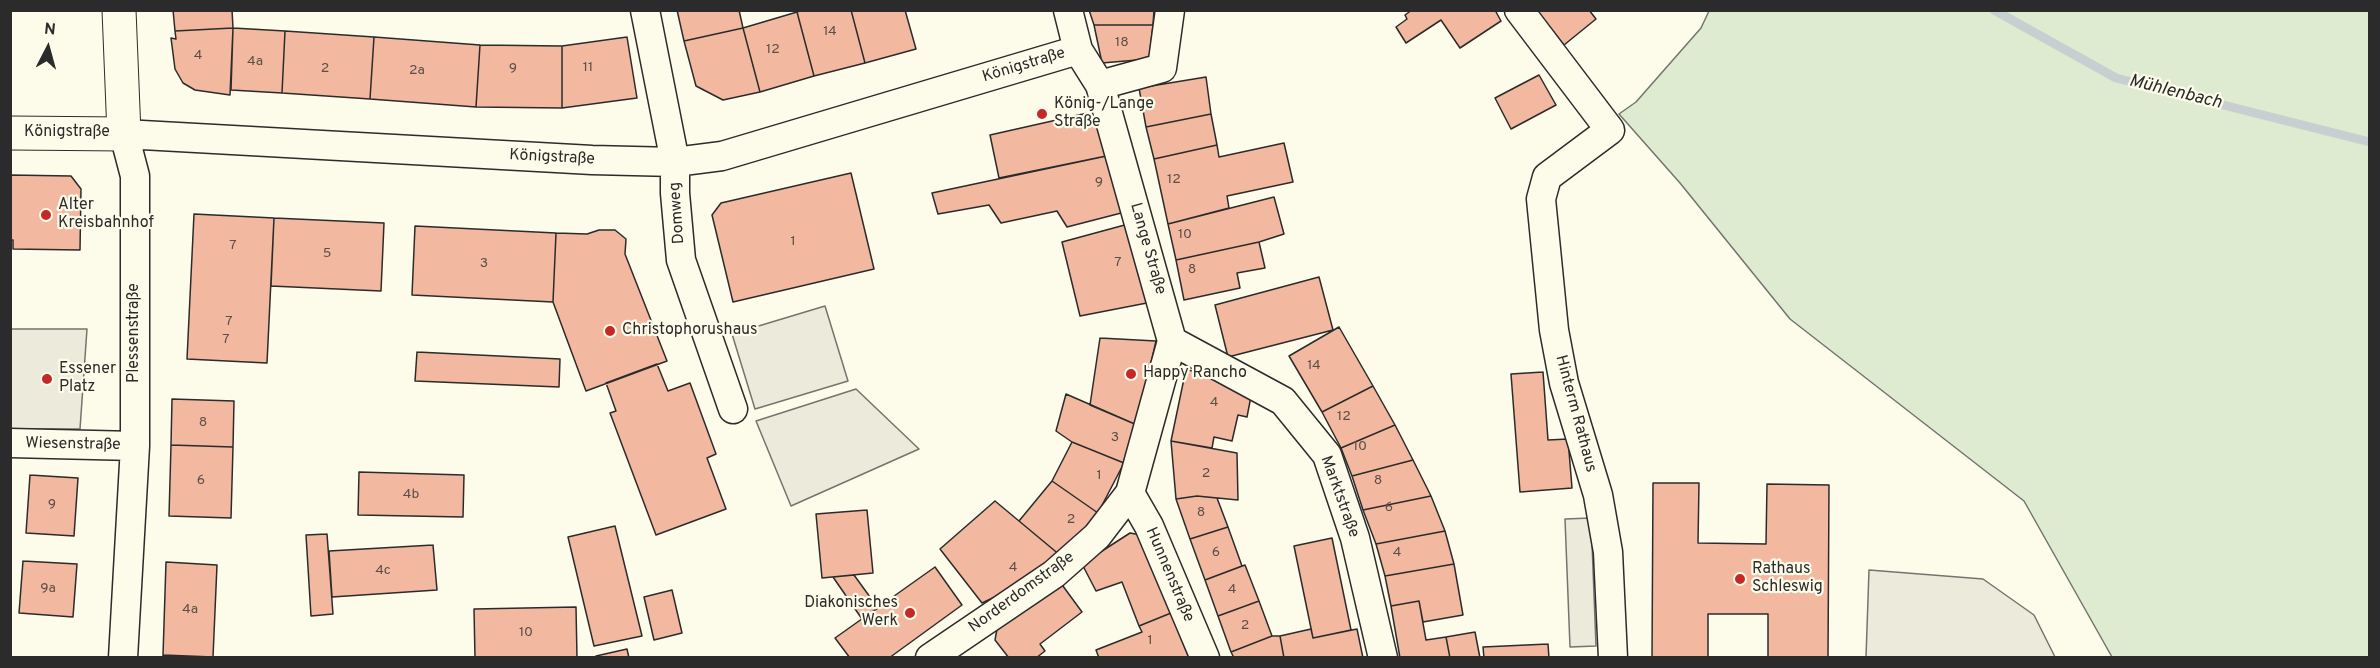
<!DOCTYPE html>
<html>
<head>
<meta charset="utf-8">
<style>
	body { margin:0 }
	#map { position:relative; width:2380px; height:668px; overflow:hidden; background:#fdfbea; font-family:Overpass,sans-serif }
	canvas { display:block }
	.frame { position:absolute; inset:0; border:12px solid #2b2b2b; pointer-events:none }
	.north { position:absolute; left:18px; top:18px; width:60px; height:60px; -webkit-text-stroke:4px #fdfbea; paint-order:stroke; rotate:6deg; font-size:16px; font-weight:700; line-height:24px; text-align:center; color:#2b2b2b }
	.north::after { content:''; display:block; margin:auto; width:21px; height:27px; background:#2b2b2b; clip-path:polygon(50% 0,100% 100%,50% 72%,0 100%) }
</style>
</head>
<body>
<div id="map">
<canvas width="2380" height="668"></canvas>
<div class="frame"></div>
<div class="north">N</div>
</div>
<script>
const ctx = document.querySelector('canvas').getContext('2d');
ctx.lineJoin = 'round';
function fill(path, color) {
  ctx.fillStyle = color;
  ctx.fill(path, 'evenodd');
}
function toPath(rows) {
  const path = new Path2D();
  for (const r of rows) {
    path.moveTo(r[0], r[1]);
    for (let i = 2; i < r.length; i += 2) path.lineTo(r[i], r[i + 1]);
  }
  return path;
}
function stroke(path, color, width, dash) {
  ctx.strokeStyle = color;
  ctx.lineWidth = width;
  ctx.lineCap = dash ? 'butt' : 'round';
  ctx.setLineDash(dash || []);
  ctx.stroke(path);
}
function drawText(font, color, halo, rows, align = 'center') {
  ctx.font = font + ' Overpass,sans-serif';
  ctx.lineWidth = 4.5;
  ctx.setLineDash([]);
  ctx.textBaseline = 'middle';
  ctx.strokeStyle = halo;
  ctx.fillStyle = color;
  for (const [text, x, y, turn = 0] of rows) {
    ctx.save();
    ctx.translate(x, y);
    ctx.rotate((+turn || 0) * Math.PI / 180);
    ctx.textAlign = isNaN(turn) ? turn : align;
    if (halo) ctx.strokeText(text, 0, 0);
    ctx.fillText(text, 0, 0);
    ctx.restore();
  }
}
const green = toPath([
	[1709,11,2369,11,2369,657,2112,657,2024,501,1790,319,1680,183,1619,114,1636,102,1701,28,1709,11]
]);
const parking = toPath([
	[825,306,848,381,755,409,732,334,825,306],
	[11,329,87,329,80,429,11,429,11,329],
	[856,389,919,449,791,506,756,421,856,389],
	[1591,518,1596,646,1570,647,1565,519,1591,518],
	[1869,570,1983,579,2034,615,2055,657,1866,657,1869,570]
]);
const stream = toPath([
	[1994,10,2116,78,2370,142]
]);
const building = toPath([
	[173,10,232,10,233,28,175,31,173,10],
	[677,10,739,10,743,28,684,41,677,10],
	[803,10,851,10,865,63,814,76,797,12,803,10],
	[851,10,905,10,916,49,865,63,851,10],
	[1089,10,1154,10,1153,25,1094,25,1089,10],
	[1412,10,1495,10,1501,21,1460,48,1441,20,1406,43,1396,27,1407,19,1405,15,1412,10],
	[1536,10,1589,10,1596,19,1564,45,1536,10],
	[797,12,814,76,760,92,743,28,797,12],
	[1094,25,1153,25,1149,59,1102,63,1094,25],
	[233,28,285,31,282,93,231,90,233,28],
	[233,28,230,95,195,90,183,83,175,69,171,38,176,39,175,31,233,28],
	[743,28,760,92,723,100,696,86,684,41,743,28],
	[285,31,374,37,370,99,282,93,285,31],
	[374,37,480,45,476,107,370,99,374,37],
	[627,37,637,98,562,108,562,46,627,37],
	[480,45,562,46,562,108,476,107,480,45],
	[1539,75,1556,105,1511,129,1495,98,1539,75],
	[1206,77,1211,114,1146,127,1139,88,1206,77],
	[1101,110,1116,154,999,178,990,135,1101,110],
	[1211,114,1217,145,1154,159,1146,127,1211,114],
	[1284,143,1293,182,1227,196,1229,208,1168,224,1154,159,1217,145,1219,157,1284,143],
	[1116,154,1129,211,1067,227,1057,211,1001,223,989,205,938,214,932,193,1116,154],
	[851,173,874,269,733,302,712,215,721,203,851,173],
	[10,175,71,176,81,189,80,250,13,249,13,240,10,240,10,175],
	[1274,197,1284,234,1259,242,1176,260,1168,224,1274,197],
	[194,214,274,218,267,363,187,359,194,214],
	[274,218,384,223,381,291,271,286,274,218],
	[1132,223,1152,302,1080,316,1062,242,1132,223],
	[415,226,556,233,553,302,412,295,415,226],
	[599,230,615,230,626,239,625,254,667,361,586,391,553,302,556,233,587,234,599,230],
	[1259,242,1265,268,1237,273,1240,288,1184,300,1176,260,1259,242],
	[1319,277,1333,330,1228,357,1215,305,1319,277],
	[1339,327,1373,386,1322,412,1289,356,1339,327],
	[1100,338,1156,341,1137,425,1090,405,1100,338],
	[417,352,560,359,559,387,415,381,417,352],
	[657,364,668,391,690,383,716,454,707,458,726,509,656,535,610,413,616,411,606,383,657,364],
	[1186,369,1252,391,1247,417,1238,415,1232,441,1214,437,1212,448,1171,441,1186,369],
	[1543,372,1548,440,1568,439,1572,488,1520,492,1511,374,1543,372],
	[1373,386,1395,425,1341,448,1322,412,1373,386],
	[1066,394,1137,425,1124,463,1072,442,1056,431,1066,394],
	[172,399,234,401,233,447,171,445,172,399],
	[1395,425,1413,460,1352,476,1341,448,1395,425],
	[1171,441,1237,453,1238,500,1197,496,1176,499,1171,441],
	[1072,442,1124,463,1098,513,1052,481,1072,442],
	[171,445,233,447,231,518,169,516,171,445],
	[1413,460,1431,496,1363,510,1352,476,1413,460],
	[359,472,464,475,463,517,358,515,359,472],
	[30,475,78,478,74,536,26,533,30,475],
	[1052,481,1098,513,1061,556,1019,521,1052,481],
	[1653,483,1699,483,1698,543,1766,544,1767,484,1829,485,1828,658,1768,658,1768,614,1708,614,1708,658,1652,658,1653,483],
	[1197,496,1217,498,1228,527,1190,539,1176,499,1197,496],
	[1431,496,1445,531,1376,544,1363,510,1431,496],
	[995,501,1061,556,1020,585,982,603,940,549,995,501],
	[867,510,873,573,822,578,816,514,867,510],
	[615,526,642,636,594,646,568,537,615,526],
	[1228,527,1242,566,1205,580,1190,539,1228,527],
	[1445,531,1454,564,1385,576,1376,544,1445,531],
	[1130,533,1141,535,1171,613,1139,626,1122,582,1096,591,1082,564,1130,533],
	[327,534,333,614,311,616,306,535,327,534],
	[1332,538,1351,630,1313,638,1294,546,1332,538],
	[433,545,437,590,332,597,329,551,433,545],
	[23,561,77,564,73,617,19,613,23,561],
	[166,562,217,565,213,657,163,655,166,562],
	[1454,564,1463,615,1423,622,1419,601,1391,606,1385,576,1454,564],
	[1245,565,1259,601,1218,616,1205,580,1245,565],
	[935,567,962,605,889,658,850,658,835,638,935,567],
	[854,575,878,608,862,619,833,577,854,575],
	[1060,582,1082,612,1040,644,1045,651,1036,658,1009,658,995,640,997,629,1060,582],
	[672,590,682,633,654,640,644,597,672,590],
	[1259,601,1272,636,1231,652,1218,616,1259,601],
	[1419,601,1426,640,1446,637,1450,658,1400,658,1391,606,1419,601],
	[576,607,577,658,475,658,474,609,576,607],
	[1171,613,1189,658,1099,658,1096,650,1142,632,1139,626,1171,613],
	[1311,629,1313,638,1357,629,1363,658,1284,658,1280,636,1311,629],
	[1475,632,1480,658,1450,658,1446,637,1475,632],
	[1272,636,1280,636,1284,658,1234,658,1231,652,1272,636],
	[1548,644,1549,658,1484,658,1483,647,1548,644],
	[627,649,629,658,597,658,596,656,627,649],
	[163,655,213,657,163,658,163,655]
]);
const minor = toPath([
	[645,10,675,162,675,193,681,260,733,409],
	[1519,10,1610,130,1547,177,1541,199,1554,330,1564,383,1598,495,1608,552,1613,658],
	[1100,85,1162,68,1170,10],
	[1172,341,1283,401,1327,455,1355,538,1383,658],
	[10,443,135,446],
	[1130,493,1149,526,1205,658],
	[123,658,135,446,135,176,124,134,592,160,675,162,722,156,1078,50],
	[930,658,1054,574,1097,536,1130,493,1172,341,1100,85,1078,50,1068,10]
]);
const tertiary = toPath([
	[10,133,124,134,119,10]
]);
const markers = [
	[1042,114,6,"#c62828"],
	[46,215,6,"#c62828"],
	[610,331,6,"#c62828"],
	[1131,374,6,"#c62828"],
	[47,379,6,"#c62828"],
	[1740,579,6,"#c62828"],
	[910,613,6,"#c62828"]
];
const numberNames = [
	["14",830,32],
	["18",1122,43],
	["12",773,50],
	["4",198,56],
	["4a",255,62],
	["11",588,68],
	["2",325,69],
	["9",513,69],
	["2a",417,71],
	["12",1174,180],
	["9",1099,183],
	["10",1185,235],
	["1",793,242],
	["7",233,246],
	["5",327,254],
	["7",1118,263],
	["3",484,264],
	["8",1192,270],
	["7",229,322],
	["7",226,340],
	["14",1314,366],
	["4",1214,403],
	["12",1344,417],
	["8",203,423],
	["3",1115,438],
	["10",1360,447],
	["2",1206,474],
	["1",1099,476],
	["6",201,481],
	["8",1378,481],
	["4b",411,495],
	["9",52,505],
	["6",1389,508],
	["8",1201,513],
	["2",1071,520],
	["6",1216,553],
	["4",1397,553],
	["4",1013,568],
	["4c",383,571],
	["9a",48,589],
	["4",1232,590],
	["4a",190,610],
	["2",1245,626],
	["10",526,633],
	["1",1150,641]
];
const streetNames = [
	["Königstraße",1024,66,-17],
	["Königstraße",67,133],
	["Königstraße",552,158,3],
	["Domweg",678,213,-94],
	["Lange Straße",1147,249,74],
	["Plessenstraße",135,333,-90],
	["Hinterm Rathaus",1575,414,75],
	["Wiesenstraße",73,445,1],
	["Marktstraße",1339,497,70],
	["Hunnenstraße",1169,575,67],
	["Norderdomstraße",1022,593,-36]
];
const poiNames = [
	["König-/Lange",1054,105],
	["Straße",1054,123],
	["Alter",58,206],
	["Kreisbahnhof",58,224],
	["Christophorushaus",622,331],
	["Essener",59,370],
	["Platz",59,388],
	["Happy Rancho",1143,374],
	["Rathaus",1752,570],
	["Schleswig",1752,588],
	["Diakonisches",898,604,"right"],
	["Werk",898,622,"right"]
];
const waterNames = [
	["Mühlenbach",2175,93,14]
];
fill(green, '#deebd1');
stroke(green, '#74746e', 1.5);
fill(parking, '#eceadb');
stroke(parking, '#74746e', 1.5);
stroke(stream, '#c7d0d0', 9);
fill(building, '#f2b8a0');
stroke(building, '#2b2b2b', 1.5);
stroke(minor, '#2b2b2b', 31);
stroke(tertiary, '#2b2b2b', 35);
stroke(minor, '#fdfbea', 28);
stroke(tertiary, '#fdfbea', 33);
for (const [x, y, r, color] of markers) {
  const dot = new Path2D();
  dot.arc(x, y, r, 0, 2 * Math.PI);
  ctx.fillStyle = color;
  ctx.fill(dot);
  stroke(dot, '#fdfbea', 2);
}
drawText('14px', '#5d4e48', null, numberNames);
drawText('16px', '#2b2b2b', '#fdfbea', streetNames);
drawText('16px', '#2b2b2b', '#fdfbea', poiNames, 'left');
drawText('italic 18px', '#2b2b2b', '#fdfbea', waterNames);
</script>
</body>
</html>
